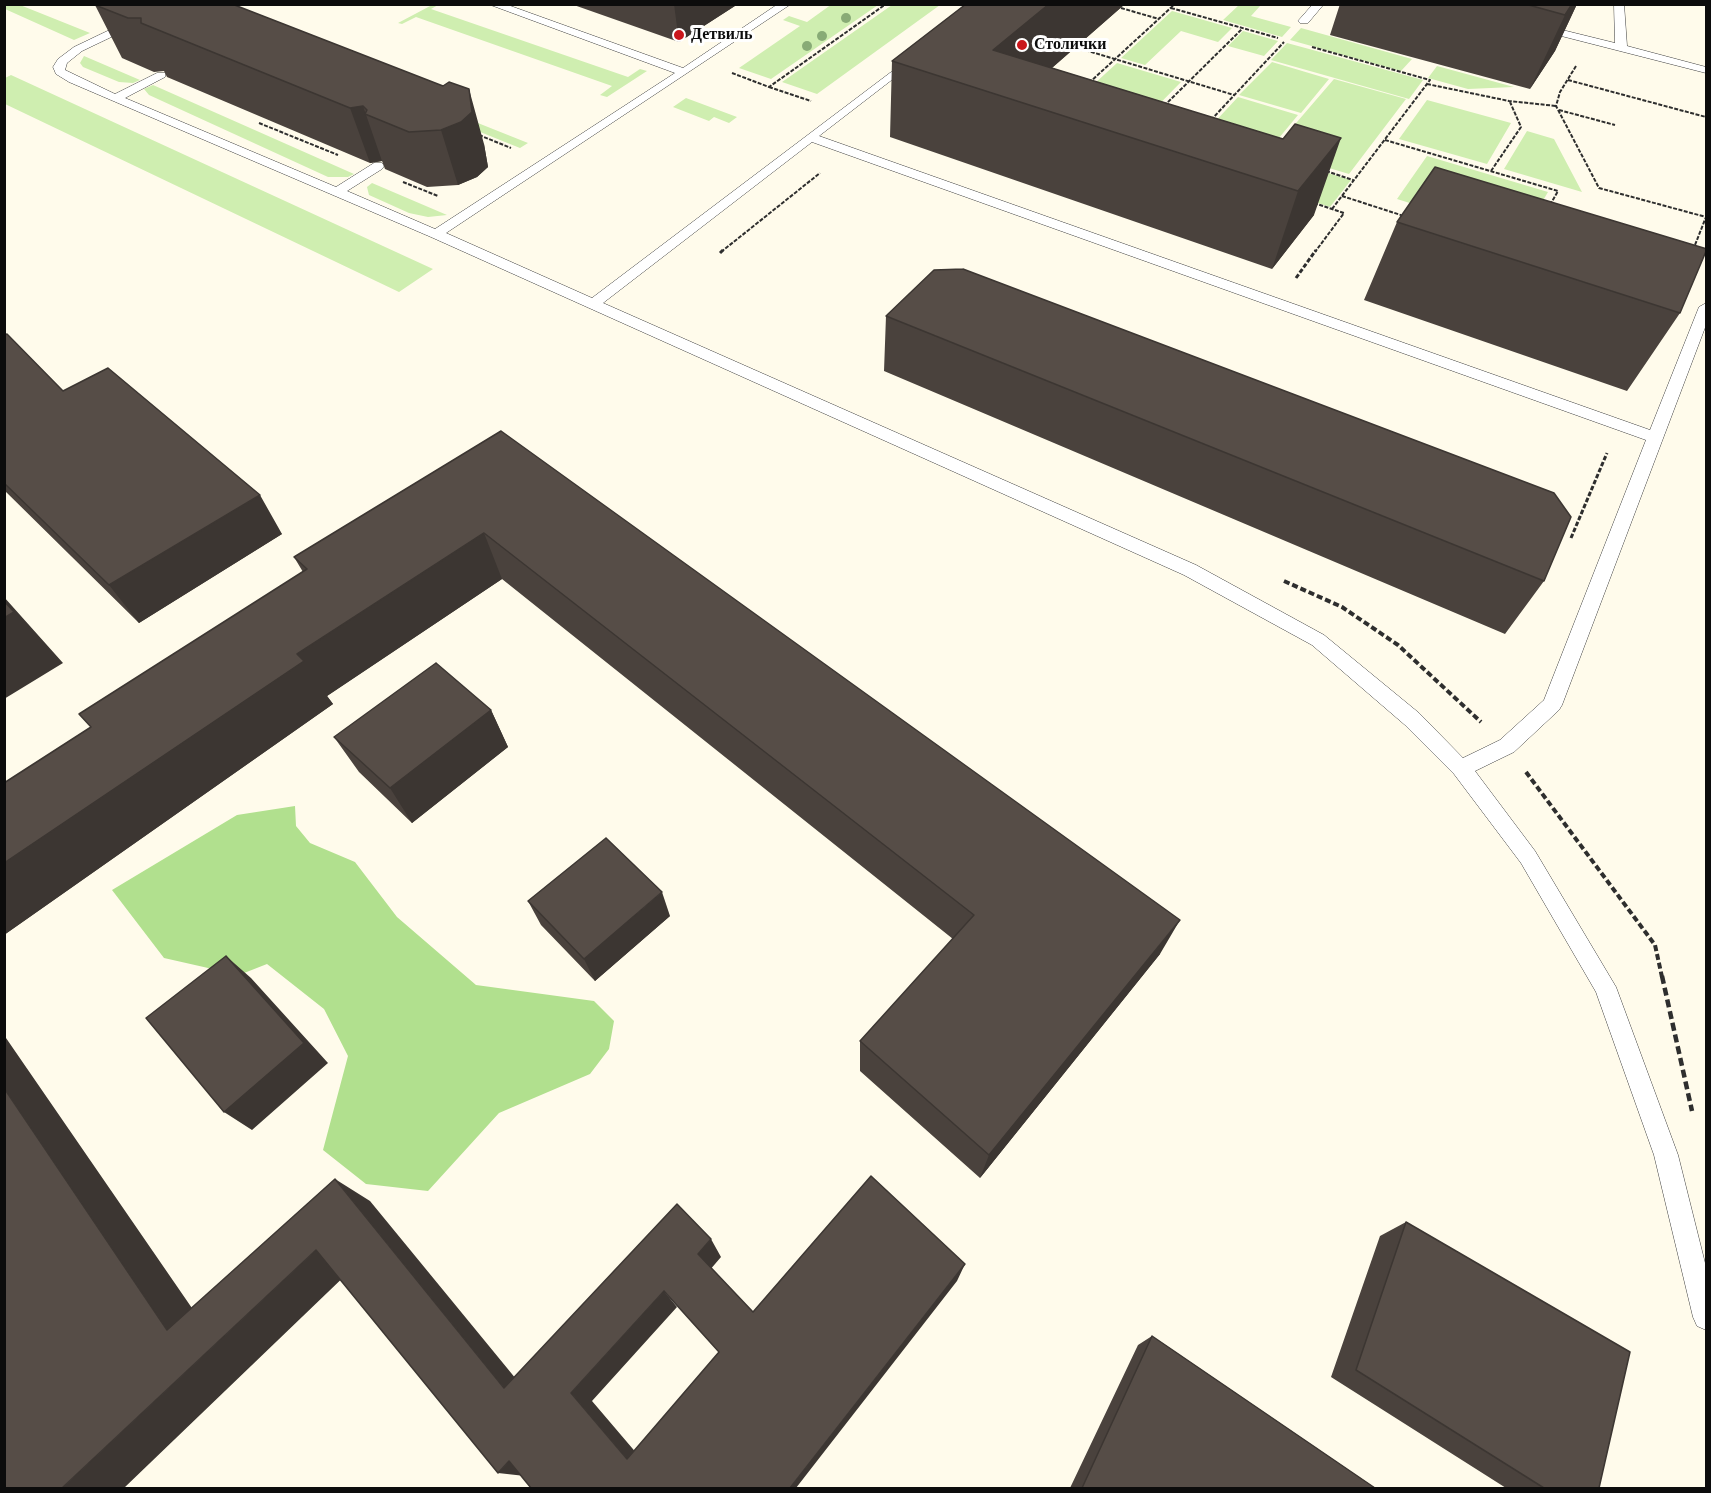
<!DOCTYPE html>
<html>
<head>
<meta charset="utf-8">
<style>
	body { margin:0 }
	#map { position:relative; width:1711px; height:1493px; overflow:hidden; background:#fffbeb; font-family:"Times New Roman",serif }
	canvas { display:block }
	.frame { position:absolute; inset:0; border:6px solid #0c0c0c; pointer-events:none }
</style>
</head>
<body>
<div id="map">
<canvas width="1711" height="1493"></canvas>
<div class="frame"></div>
</div>
<script>
const ctx = document.querySelector('canvas').getContext('2d');
ctx.lineJoin = 'round';
function fill(path, color) {
  ctx.fillStyle = color;
  ctx.fill(path, 'evenodd');
}
function toPath(rows) {
  const path = new Path2D();
  for (const r of rows) {
    path.moveTo(r[0], r[1]);
    for (let i = 2; i < r.length; i += 2) path.lineTo(r[i], r[i + 1]);
  }
  return path;
}
function stroke(path, color, width, dash) {
  ctx.strokeStyle = color;
  ctx.lineWidth = width;
  ctx.lineCap = dash ? 'butt' : 'round';
  ctx.setLineDash(dash || []);
  ctx.stroke(path);
}
function drawText(font, color, halo, rows, align = 'center') {
  ctx.font = font + ' "Times New Roman",serif';
  ctx.lineWidth = 6;
  ctx.setLineDash([]);
  ctx.textBaseline = 'middle';
  ctx.strokeStyle = halo;
  ctx.fillStyle = color;
  for (const [text, x, y, turn = 0] of rows) {
    ctx.save();
    ctx.translate(x, y);
    ctx.rotate((+turn || 0) * Math.PI / 180);
    ctx.textAlign = isNaN(turn) ? turn : align;
    if (halo) ctx.strokeText(text, 0, 0);
    ctx.fillText(text, 0, 0);
    ctx.restore();
  }
}
const green = toPath([
	[5,4,20,5,90,33,74,40,5,9],
	[832,4,878,5,771,79,739,68,800,26,783,20,789,16,807,22],
	[432,5,438,5,431,9,628,77,640,69,647,71,607,97,600,95,612,86,416,17,402,24,398,23],
	[892,5,940,5,817,94,782,82],
	[1239,5,1261,5,1251,16,1291,27,1282,37,1223,20],
	[1172,11,1232,28,1218,42,1181,31,1145,65,1121,58],
	[1301,28,1412,59,1401,71,1290,40],
	[1243,31,1278,41,1264,56,1228,46],
	[1287,43,1423,80,1409,99,1271,60],
	[84,56,140,80,133,83,119,82,83,67,80,63],
	[315,58,528,143,520,148,306,62],
	[1272,62,1329,79,1301,113,1239,95],
	[1117,63,1181,82,1125,139,1058,117],
	[1437,66,1514,87,1468,89,1428,78],
	[11,75,433,269,399,292,5,104,5,78],
	[1334,79,1406,99,1349,174,1272,151],
	[153,85,354,174,348,177,328,177,149,95,144,89],
	[1238,97,1298,115,1274,144,1212,125],
	[686,98,737,117,729,123,714,117,709,121,673,107],
	[1427,100,1511,123,1487,164,1399,139],
	[1527,131,1554,139,1582,192,1504,169],
	[1270,155,1351,180,1330,207,1249,181],
	[1427,156,1548,192,1521,238,1397,199],
	[372,183,447,215,428,217,409,213,369,195,367,187]
]);
const forest = toPath([
	[295,806,296,826,310,843,355,862,397,917,476,985,594,1001,614,1021,609,1049,590,1074,499,1113,428,1191,366,1184,323,1150,348,1056,324,1009,267,964,239,975,164,958,112,890,237,815]
]);
const pathFar3 = toPath([
	[1121,8,1159,19],
	[1171,8,1278,38],
	[1075,47,1234,95],
	[1312,47,1430,80,1332,209],
	[1576,66,1560,92,1556,106,1599,188,1706,217],
	[732,73,769,87,886,4],
	[1568,80,1706,117],
	[1089,83,1175,4],
	[1427,84,1509,101,1556,106],
	[769,87,811,101],
	[1164,106,1242,29],
	[1559,110,1615,125],
	[1211,120,1284,42],
	[259,123,338,155],
	[479,135,511,148],
	[1385,140,1558,191,1550,205],
	[1326,171,1353,180],
	[1491,171,1521,127,1510,102],
	[403,182,438,196],
	[1342,196,1407,217],
	[1314,203,1344,213,1315,252],
	[1693,250,1706,217],
	[721,252,820,173]
]);
const pathFar2 = toPath([
	[720,253,723,250],
	[1296,278,1316,250],
	[1571,538,1607,453]
]);
const pathFar1 = toPath([
	[1284,581,1342,607,1398,645,1481,722],
	[1526,772,1655,945,1662,977]
]);
const path = toPath([
	[1662,976,1692,1111]
]);
const lane = toPath([
	[488,4,505,4,683,68,778,4,791,4,446,233,592,298,911,57,915,58,915,62,819,136,1650,430,1699,307,1706,303,1706,325,1562,705,1559,710,1514,752,1475,771,1535,851,1616,987,1678,1155,1706,1267,1706,1330,1697,1326,1693,1317,1654,1155,1596,992,1521,863,1454,774,1405,725,1312,645,1184,575,431,237,69,82,56,74,53,67,58,59,74,47,122,24,130,24,130,28,82,51,67,63,65,70,115,94,157,73,165,73,165,77,125,98,336,187,374,163,382,163,384,166,382,169,347,191,435,229,675,73,488,4],
	[812,142,1646,440,1544,700,1500,740,1463,758,1419,713,1324,635,1196,565,603,303,812,142],
	[1313,4,1324,4,1308,23,1300,23,1298,21,1313,4],
	[1614,4,1624,4,1627,46,1706,67,1706,73,1534,29,1532,27,1538,24,1615,43,1614,4]
]);
const trees = [
	[846,18],
	[822,36],
	[807,46]
];
const wall = toPath([
	[232,4,484,144,488,167,477,177,458,185,427,187,385,169,382,161,370,163,167,77,164,71,154,72,122,58,95,5],
	[571,4,738,4,679,42],
	[966,4,1125,4,1052,68,1283,139,1314,215,1272,269,890,137,892,61],
	[1340,4,1577,4,1555,51,1530,89,1330,35],
	[1397,222,1680,313,1627,391,1364,300],
	[886,316,1544,581,1505,634,884,371],
	[4,335,63,391,282,534,139,623,4,490],
	[501,431,1160,954,980,1178,860,1071,860,1041,953,939,502,579,327,696,333,704,4,935,4,780,6,782,91,727,303,572,294,557],
	[491,710,508,747,412,823,359,772,334,737],
	[528,901,670,916,595,981,541,925],
	[1406,1222,1599,1488,1506,1488,1331,1377,1380,1236],
	[1152,1336,1375,1488,1070,1488,1138,1345]
]);
const shadedWall = toPath([
	[674,4,738,4,679,42],
	[1049,4,1125,4,1015,100,993,50],
	[1572,4,1577,4,1555,51,1530,89,1565,15],
	[469,89,484,144,488,167,477,177,458,185,441,130],
	[363,106,382,161,370,163,350,108],
	[1341,138,1314,215,1272,269,1298,191],
	[260,495,282,534,139,623,109,585],
	[484,533,502,579,327,696,333,704,4,935,4,863,297,654],
	[4,597,63,663,4,699],
	[491,710,508,747,412,823,390,788],
	[662,892,670,916,595,981,584,959],
	[1180,920,1160,954,980,1178,989,1155],
	[226,956,251,978,328,1063,252,1130,224,1112],
	[4,1037,6,1038,216,1343,167,1330,4,1088],
	[335,1179,370,1201,530,1396,504,1388],
	[711,1239,721,1257,709,1271,698,1254],
	[316,1250,353,1268,124,1488,62,1488],
	[965,1264,957,1281,796,1488,790,1488],
	[664,1291,677,1307,592,1401,644,1462,627,1459,571,1393],
	[509,1461,525,1476,498,1473]
]);
const building = toPath([
	[232,4,443,86,449,82,469,89,472,112,461,122,441,130,409,132,365,114,367,110,363,106,350,108,141,23,141,18,128,18,95,5,232,4],
	[966,4,1049,4,993,50,1283,139,1295,124,1341,138,1298,191,892,61,966,4],
	[1525,4,1572,4,1565,15,1525,4],
	[1435,167,1707,249,1680,313,1397,222,1435,167],
	[963,269,1554,493,1571,517,1544,581,886,316,934,270,963,269],
	[7,334,63,391,108,368,260,495,109,585,4,483,4,335,7,334],
	[501,431,1180,920,989,1155,860,1041,974,915,484,533,297,654,304,661,4,863,4,783,91,727,79,714,307,569,294,557,501,431],
	[4,601,14,612,4,618,4,601],
	[436,663,491,710,390,788,334,737,436,663],
	[606,838,662,892,584,959,528,901,606,838],
	[226,956,304,1043,224,1112,146,1018,226,956],
	[4,1088,167,1330,335,1179,504,1388,677,1204,711,1239,698,1254,753,1312,871,1176,965,1264,790,1488,531,1488,509,1461,498,1473,316,1250,62,1488,4,1488,4,1088],
	[664,1291,719,1352,627,1459,571,1393,664,1291],
	[1406,1222,1630,1352,1599,1488,1544,1488,1356,1370,1406,1222],
	[1152,1336,1375,1488,1082,1488,1152,1336]
]);
const markers = [
	[679,35,6,"#ca161b"],
	[1022,45,6,"#ca161b"]
];
const farPoinames = [
	["Детвиль",691,35],
	["Столички",1034,45]
];
fill(green, '#cfeeb0');
fill(forest, '#b1e08e');
stroke(lane, '#3f3f3f', 1);
stroke(pathFar3, '#2e2e2e', 2, [4, 1.5]);
stroke(pathFar2, '#2e2e2e', 3, [4.5, 2]);
stroke(pathFar1, '#2e2e2e', 4, [6, 3]);
stroke(path, '#2e2e2e', 4.5, [8, 4]);
fill(lane, '#fff');
ctx.fillStyle = '#88ab76';
for (const [x, y] of trees) {
  ctx.beginPath();
  ctx.arc(x, y, 5, 0, 2 * Math.PI);
  ctx.fill();
}
fill(wall, '#4a423d');
fill(shadedWall, '#3c3632');
fill(building, '#564d47');
stroke(building, '#3c3632', 1.5);
for (const [x, y, r, color] of markers) {
  const dot = new Path2D();
  dot.arc(x, y, r, 0, 2 * Math.PI);
  ctx.fillStyle = color;
  ctx.fill(dot);
  stroke(dot, '#fff', 2);
}
drawText('bold 16px', '#0c0c0c', '#fff', farPoinames, 'left');
</script>
</body>
</html>
